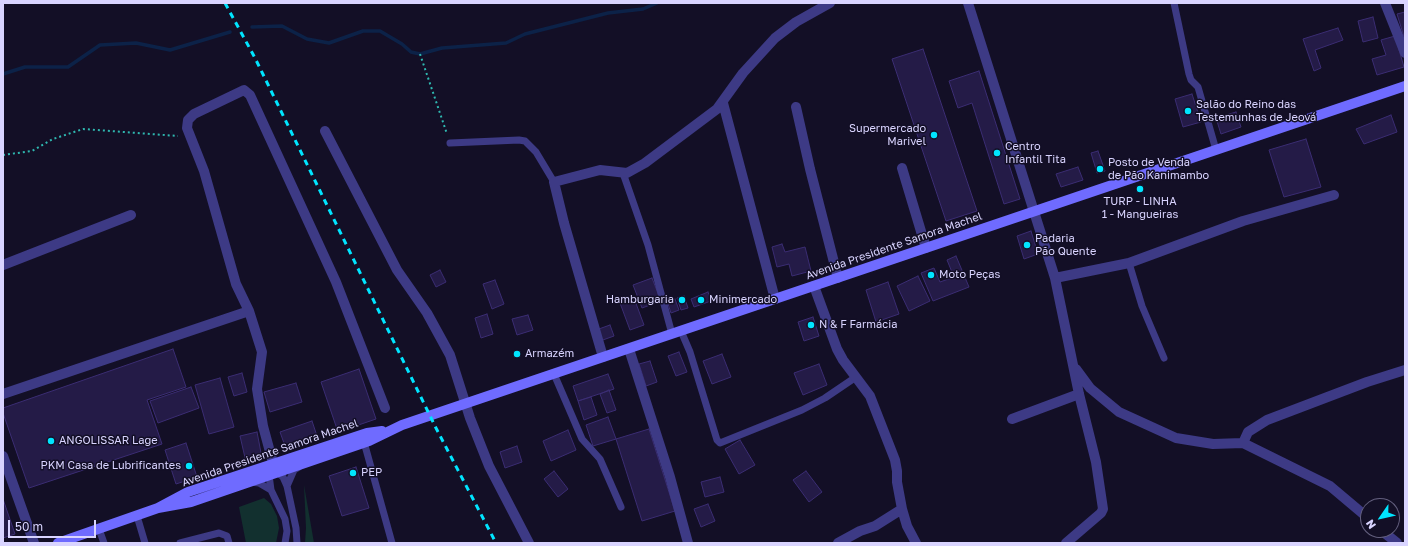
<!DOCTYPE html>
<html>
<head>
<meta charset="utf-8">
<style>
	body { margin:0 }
	#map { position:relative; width:1408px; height:546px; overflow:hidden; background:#130f26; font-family:"Golos Text",sans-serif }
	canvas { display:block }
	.frame { position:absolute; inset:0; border:4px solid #d9d4ff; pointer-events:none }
	.north { position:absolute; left:1360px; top:498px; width:40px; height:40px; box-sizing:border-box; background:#130f26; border:1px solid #625e7d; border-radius:50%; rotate:236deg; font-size:11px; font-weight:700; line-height:16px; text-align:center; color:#d9d4ff }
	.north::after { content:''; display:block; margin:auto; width:14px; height:18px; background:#00e5ff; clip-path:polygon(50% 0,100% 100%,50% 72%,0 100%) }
	.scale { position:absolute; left:8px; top:520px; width:88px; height:18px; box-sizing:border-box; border:2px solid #d9d4ff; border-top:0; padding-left:5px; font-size:12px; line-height:14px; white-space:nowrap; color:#d9d4ff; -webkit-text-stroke:3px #130f26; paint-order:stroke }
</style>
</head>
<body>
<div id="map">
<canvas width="1408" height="546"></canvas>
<div class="frame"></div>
<div class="north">N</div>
<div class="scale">50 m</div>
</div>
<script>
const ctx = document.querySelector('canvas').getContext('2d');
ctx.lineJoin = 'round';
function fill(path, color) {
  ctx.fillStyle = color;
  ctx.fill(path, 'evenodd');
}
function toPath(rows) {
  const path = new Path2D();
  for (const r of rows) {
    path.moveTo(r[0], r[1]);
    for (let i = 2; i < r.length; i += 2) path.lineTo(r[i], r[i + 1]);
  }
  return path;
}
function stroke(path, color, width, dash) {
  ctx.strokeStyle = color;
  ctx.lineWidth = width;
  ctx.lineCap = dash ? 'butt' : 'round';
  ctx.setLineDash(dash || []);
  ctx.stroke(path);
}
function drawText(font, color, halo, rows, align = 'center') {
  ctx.font = font + ' "Golos Text",sans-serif';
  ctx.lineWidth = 3;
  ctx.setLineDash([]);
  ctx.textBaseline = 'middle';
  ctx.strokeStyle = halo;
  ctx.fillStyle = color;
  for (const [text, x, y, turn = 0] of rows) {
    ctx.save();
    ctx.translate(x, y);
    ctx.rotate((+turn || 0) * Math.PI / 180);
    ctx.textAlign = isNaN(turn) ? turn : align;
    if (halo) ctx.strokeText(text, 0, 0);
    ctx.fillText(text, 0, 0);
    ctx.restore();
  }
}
const green = toPath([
	[304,485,314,543,305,543,306,528],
	[264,498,271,504,277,516,279,528,276,543,246,543,239,507]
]);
const stream = toPath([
	[252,27,282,26,307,39,329,43,363,31,380,31,402,44,411,52,420,54,442,48,506,43,525,34,608,13,643,9,657,3],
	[3,74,25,67,68,67,100,45,136,43,170,50,230,32]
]);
const building = toPath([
	[1405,12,1405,40,1397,14,1405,12],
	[1373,17,1378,38,1363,42,1358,21,1373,17],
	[1338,28,1343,40,1315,50,1321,68,1314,71,1303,39,1338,28],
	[1395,36,1404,67,1377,75,1372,59,1386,55,1381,40,1395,36],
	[923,49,977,211,946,221,892,59,923,49],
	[979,71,1020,199,1004,204,972,103,958,108,949,81,979,71],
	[1192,94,1201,122,1183,127,1175,99,1192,94],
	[1236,112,1241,127,1221,134,1216,118,1236,112],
	[1391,115,1397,132,1364,144,1356,129,1391,115],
	[1306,139,1321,187,1284,197,1269,150,1306,139],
	[1098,151,1105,171,1097,173,1091,153,1098,151],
	[1078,167,1083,180,1061,187,1056,174,1078,167],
	[1031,231,1038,254,1024,259,1017,236,1031,231],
	[782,244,785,252,805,247,811,271,792,276,789,264,777,267,772,247,782,244],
	[956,256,969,287,933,301,921,273,934,268,940,282,954,277,947,260,956,256],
	[440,270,446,282,436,287,430,275,440,270],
	[918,276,930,301,909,311,897,286,918,276],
	[652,278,661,301,642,308,633,285,652,278],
	[495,280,504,304,492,309,483,284,495,280],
	[888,282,899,314,876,322,866,290,888,282],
	[708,292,711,301,694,307,691,299,708,292],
	[684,296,688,308,681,310,677,298,684,296],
	[634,298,644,325,630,330,620,303,634,298],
	[675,299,679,310,671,313,667,301,675,299],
	[487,314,493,334,481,338,475,318,487,314],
	[528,315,533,330,517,335,512,319,528,315],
	[813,317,819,336,804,341,798,322,813,317],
	[610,325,614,336,600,341,596,330,610,325],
	[173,349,186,387,147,400,162,444,29,488,3,413,3,408,173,349],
	[679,352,687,372,676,376,668,356,679,352],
	[722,354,731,377,712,384,703,361,722,354],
	[650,361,657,382,646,386,639,364,650,361],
	[819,364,827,385,803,395,794,373,819,364],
	[359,369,376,419,338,432,321,382,359,369],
	[242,373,247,392,234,396,228,377,242,373],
	[608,374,614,389,578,401,573,386,608,374],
	[220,378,234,427,209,434,195,385,220,378],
	[296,383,302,402,270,412,264,392,296,383],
	[191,387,199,408,158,423,150,401,191,387],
	[609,390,616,410,607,413,600,394,609,390],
	[591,397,597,415,584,420,578,401,591,397],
	[608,417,616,439,593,446,586,425,608,417],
	[312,421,317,436,285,446,280,432,312,421],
	[649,429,675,511,642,521,616,439,649,429],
	[568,430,576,450,551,461,543,441,568,430],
	[257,432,262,458,246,462,240,436,257,432],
	[740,440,755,465,739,474,725,449,740,440],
	[186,443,197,477,176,484,165,450,186,443],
	[517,446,522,462,505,468,500,452,517,446],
	[356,467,369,508,342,516,329,476,356,467],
	[554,471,568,489,558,497,544,479,554,471],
	[806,471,822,492,809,502,793,480,806,471],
	[720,477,724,492,705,497,701,482,720,477],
	[4,502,15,534,3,538,3,503,4,502],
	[708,504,715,521,701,527,694,509,708,504]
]);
const path = toPath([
	[420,54,447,134],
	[3,155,32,151,53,139,83,129,178,136]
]);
const lane = toPath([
	[1174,3,1189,74,1191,80,1198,87,1216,150],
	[450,143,519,140,525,141,536,152,554,182],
	[623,173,648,245,672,334],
	[1129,263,1142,306,1164,358],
	[681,331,690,352,717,440,720,443,802,410,825,398,856,377],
	[554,374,582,439,600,459,621,507],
	[364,442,392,543],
	[276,471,283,477,287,486,296,528,297,543],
	[271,472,269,475,271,490,285,519,287,531,285,543],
	[251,482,259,483,271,490],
	[287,486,294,470,299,467],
	[137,516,145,543],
	[99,529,104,543],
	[180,543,219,533,227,536,229,543]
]);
const street = toPath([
	[968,3,1055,278,1079,394,1096,462,1103,509,1101,513,1066,543],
	[1385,3,1405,53],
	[723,103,775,299],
	[796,107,810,169,838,278],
	[325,131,397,270,427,313,450,355,470,418,489,466,529,543],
	[902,168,926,248],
	[3,265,131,215],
	[1055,278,1129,263,1243,221,1334,195],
	[814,286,837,349,843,360,870,396,895,460,897,471,897,482,902,509,907,526,916,543],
	[629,349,670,477,688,543],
	[603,357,564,223,554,182,600,170,627,173,645,163,717,109,743,73,775,38,796,22,830,3],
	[1076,369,1090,388,1119,412,1176,438,1213,444,1243,443,1330,486,1368,518],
	[3,394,249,311],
	[1012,419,1079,394],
	[1243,443,1248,432,1267,420,1367,382,1405,370],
	[3,456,34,543],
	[273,463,263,426,257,389,262,352,249,311,236,284,204,171,187,128,188,120,194,114,244,90,250,95,336,282,385,408],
	[1381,530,1397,543],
	[838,543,860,531,875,526,902,509]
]);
const secondary = toPath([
	[158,508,191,502,369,441,402,425,1405,86],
	[58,543,158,508,188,492,367,433,382,431]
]);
const rail = toPath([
	[225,3,255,58,436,428,496,543]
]);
const markers = [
	[1188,111,4,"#00e5ff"],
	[934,135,4,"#00e5ff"],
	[997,153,4,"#00e5ff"],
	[1100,169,4,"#00e5ff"],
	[1140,189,4,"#00e5ff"],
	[1027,245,4,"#00e5ff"],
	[931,275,4,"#00e5ff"],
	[682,300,4,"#00e5ff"],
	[701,300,4,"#00e5ff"],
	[811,325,4,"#00e5ff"],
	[517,354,4,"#00e5ff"],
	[51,441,4,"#00e5ff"],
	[189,466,4,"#00e5ff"],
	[353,473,4,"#00e5ff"]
];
const poiNames = [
	["Salão do Reino das",1196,105],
	["Testemunhas de Jeová",1196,118],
	["Supermercado",926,129,"right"],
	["Marivel",926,142,"right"],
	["Centro",1005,147],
	["Infantil Tita",1005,160],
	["Posto de Venda",1108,163],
	["de Pão Kanimambo",1108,176],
	["TURP - LINHA",1140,202,"center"],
	["1 - Mangueiras",1140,215,"center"],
	["Padaria",1035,239],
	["Pão Quente",1035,252],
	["Moto Peças",939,275],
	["Hamburgaria",674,300,"right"],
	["Minimercado",709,300],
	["N & F Farmácia",819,325],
	["Armazém",525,354],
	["ANGOLISSAR Lage",59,441],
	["PKM Casa de Lubrificantes",181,466,"right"],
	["PEP",361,473]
];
const streetNames = [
	["Avenida Presidente Samora Machel",894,246,-19],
	["Avenida Presidente Samora Machel",270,453,-19]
];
fill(green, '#12302f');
stroke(stream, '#0c2248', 3.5);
fill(building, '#241b47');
stroke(building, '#3b2d73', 1);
stroke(path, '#2fb8b0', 2, [2, 3]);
stroke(lane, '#3d3a85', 7);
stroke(street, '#3d3a85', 10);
stroke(secondary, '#6f6bff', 10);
stroke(rail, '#00e5ff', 3, [6, 5]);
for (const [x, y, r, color] of markers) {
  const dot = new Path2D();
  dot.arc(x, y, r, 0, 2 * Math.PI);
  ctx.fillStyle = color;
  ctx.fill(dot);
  stroke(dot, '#130f26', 1.5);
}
drawText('11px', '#d9d4ff', '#130f26', poiNames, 'left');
drawText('11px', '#d9d4ff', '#130f26', streetNames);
</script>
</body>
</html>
